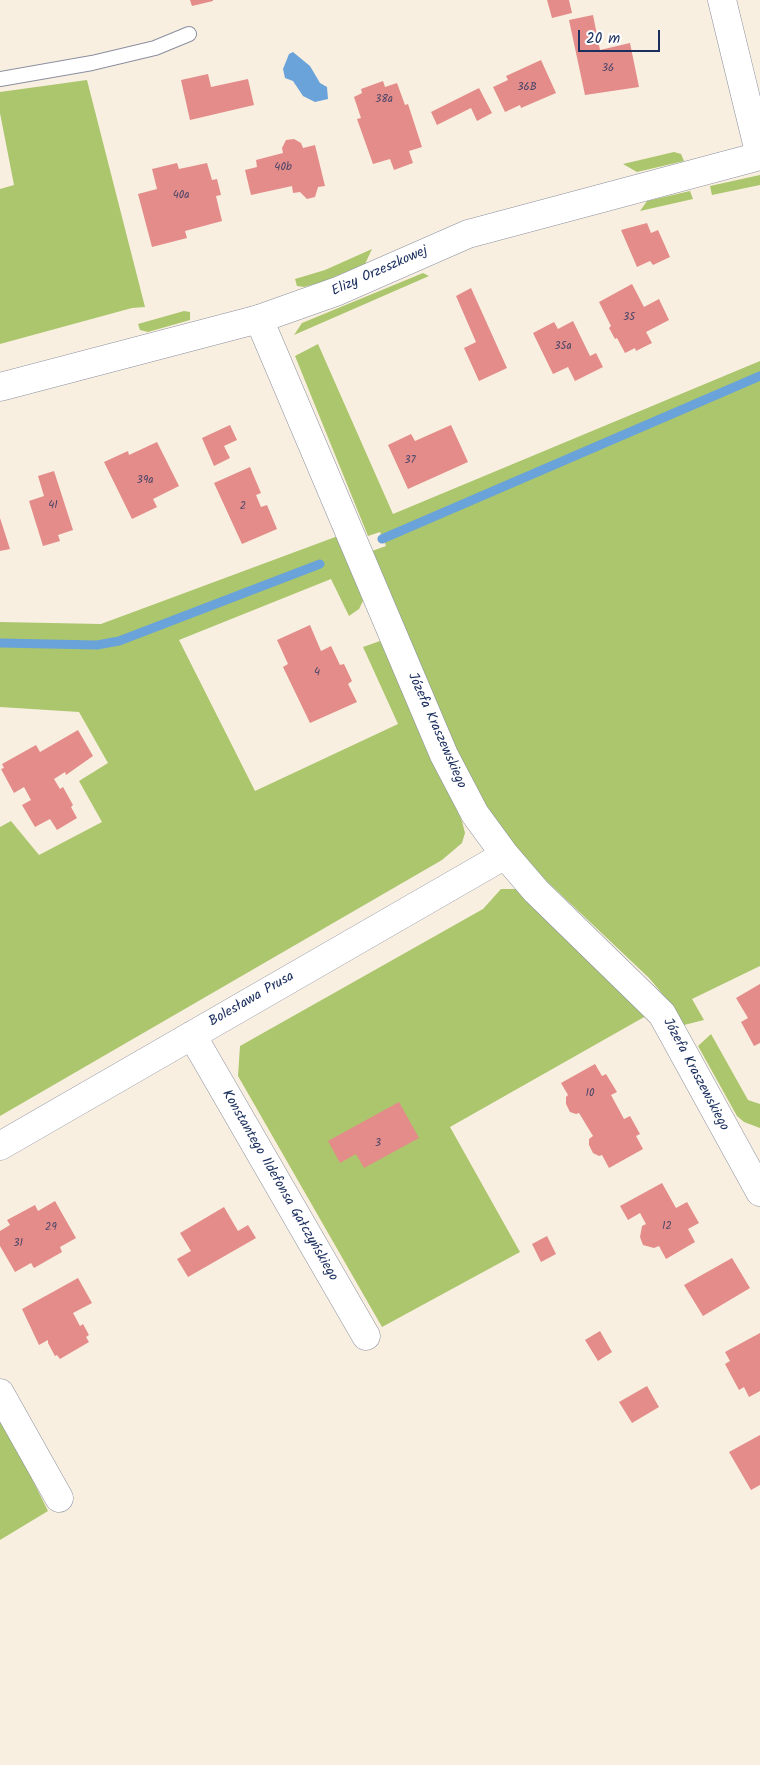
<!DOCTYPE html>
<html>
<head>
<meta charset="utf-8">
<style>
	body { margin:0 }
	#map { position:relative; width:760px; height:1765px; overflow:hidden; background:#f9efe0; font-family:Kalam,sans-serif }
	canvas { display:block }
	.scale { position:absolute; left:578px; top:30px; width:82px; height:22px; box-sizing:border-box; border:2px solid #1b2f5e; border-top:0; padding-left:6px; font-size:15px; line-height:18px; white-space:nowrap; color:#1b2f5e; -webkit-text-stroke:4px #fff; paint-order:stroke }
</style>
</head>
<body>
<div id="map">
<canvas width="760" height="1765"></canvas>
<div class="scale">20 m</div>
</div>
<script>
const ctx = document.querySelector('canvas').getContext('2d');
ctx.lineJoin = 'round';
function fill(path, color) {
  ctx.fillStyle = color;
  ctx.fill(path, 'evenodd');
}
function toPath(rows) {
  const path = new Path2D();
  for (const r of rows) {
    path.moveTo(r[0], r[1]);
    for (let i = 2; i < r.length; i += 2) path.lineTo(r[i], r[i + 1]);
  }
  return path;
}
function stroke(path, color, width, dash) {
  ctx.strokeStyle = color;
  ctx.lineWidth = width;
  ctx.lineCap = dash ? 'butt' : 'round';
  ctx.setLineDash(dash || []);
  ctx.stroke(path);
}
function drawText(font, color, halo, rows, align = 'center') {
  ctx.font = font + ' Kalam,sans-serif';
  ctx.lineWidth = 4;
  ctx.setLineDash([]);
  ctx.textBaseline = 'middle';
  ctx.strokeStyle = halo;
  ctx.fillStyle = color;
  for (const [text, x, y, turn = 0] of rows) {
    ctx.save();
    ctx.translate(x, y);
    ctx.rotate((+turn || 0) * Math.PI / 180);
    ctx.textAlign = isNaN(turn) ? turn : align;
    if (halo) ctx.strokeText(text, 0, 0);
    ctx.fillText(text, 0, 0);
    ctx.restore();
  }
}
const green = toPath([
	[87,80,145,307,132,308,0,344,0,189,14,185,0,113,0,92],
	[674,152,681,154,684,161,637,172,623,164],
	[760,175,760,185,712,195,710,186],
	[690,191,693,199,640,211,647,201],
	[372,249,365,264,322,282,304,287,297,286,295,279,325,270],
	[423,273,429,276,294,335,302,323],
	[184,311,190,312,190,320,148,332,140,330,138,324],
	[318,344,393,514,760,361,760,966,692,999,704,1020,684,1025,670,1003,649,978,534,869,489,817,454,750,372,551,386,546,380,532,368,536,295,356],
	[338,536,364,599,359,609,349,616,331,579,179,640,255,791,398,724,363,647,380,641,462,821,465,833,462,843,442,860,0,1116,0,827,11,821,39,855,102,822,79,781,108,763,79,712,0,707,0,622,101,624],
	[501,889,516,889,526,897,646,1016,450,1127,520,1252,382,1327,238,1076,240,1046,483,909],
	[711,1034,748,1100,760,1104,760,1128,744,1122,737,1116,698,1046],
	[0,1414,48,1511,0,1540]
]);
const water = toPath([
	[293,52,310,66,320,83,327,87,328,99,315,102,303,96,293,81,285,78,283,69,289,54]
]);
const stream = toPath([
	[382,539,760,376],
	[0,643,97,645,119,641,320,564]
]);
const building = toPath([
	[190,0,213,0,213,1,192,6],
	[547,0,569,0,572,13,552,18],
	[593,15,600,50,630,43,639,87,585,95,569,20],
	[541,60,556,93,521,108,520,105,505,112,493,87,508,80,506,76],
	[208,74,211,87,248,79,254,105,190,120,181,80],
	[383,81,385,87,397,83,405,105,408,104,422,147,409,151,413,163,394,170,390,159,373,164,357,119,361,118,354,97,362,93,361,89],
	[479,88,492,113,477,121,471,108,437,125,431,112],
	[294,139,301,143,303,148,315,145,325,186,318,187,315,197,307,199,300,192,293,193,292,186,251,195,245,170,257,167,256,160,283,153,282,148,286,140],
	[177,163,179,169,207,163,212,180,217,179,221,195,216,196,222,221,185,231,187,238,152,247,138,194,157,189,152,169],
	[647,223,651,233,658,230,670,257,653,265,650,261,637,267,621,230],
	[632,284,644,307,659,299,669,320,646,332,652,343,636,351,635,348,625,353,617,338,615,339,609,328,611,326,599,302],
	[471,288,507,368,479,381,464,348,476,342,456,296],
	[573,321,590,356,596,353,603,367,575,381,568,367,553,374,533,333,554,322,558,329],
	[230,425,237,440,224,446,230,458,214,466,202,438],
	[451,425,468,462,408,489,388,445,411,434,415,441],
	[157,442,179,486,153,499,157,507,132,519,104,462,128,451,129,455],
	[250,467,261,493,256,495,261,507,267,505,277,529,242,544,214,483],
	[54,471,73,530,58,535,60,541,43,546,29,501,44,496,38,476],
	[0,518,10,549,0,551],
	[310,625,321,651,331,646,340,665,344,664,352,681,348,684,357,702,310,723,283,667,288,664,277,640],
	[78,730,93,756,66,775,65,772,54,779,60,789,63,787,73,805,71,807,77,818,57,830,50,819,35,827,22,805,31,800,24,787,14,793,1,769,4,768,2,764,36,745,40,752],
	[760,984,760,1043,754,1046,741,1022,748,1018,736,998],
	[595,1064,602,1076,606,1074,617,1092,611,1095,624,1119,630,1116,640,1134,636,1136,643,1149,609,1168,602,1155,599,1156,593,1153,589,1145,589,1139,593,1136,579,1113,576,1114,570,1112,566,1104,566,1097,568,1095,561,1083],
	[399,1102,419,1138,364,1168,356,1154,340,1163,328,1141],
	[662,1183,676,1208,687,1202,699,1223,688,1229,695,1242,666,1259,659,1246,654,1248,643,1245,640,1237,642,1226,646,1224,640,1213,628,1220,620,1206],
	[55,1201,76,1238,60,1247,62,1252,34,1268,31,1263,15,1272,0,1246,0,1231,10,1225,7,1220,22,1212,35,1205,38,1211],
	[224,1207,238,1231,248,1225,256,1238,188,1277,177,1259,191,1251,180,1233],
	[547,1236,556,1254,541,1262,532,1244],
	[732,1258,750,1288,703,1316,684,1285],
	[78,1278,92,1303,73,1313,80,1326,83,1324,89,1335,86,1337,89,1342,60,1359,57,1355,55,1356,48,1343,48,1340,39,1345,22,1309],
	[600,1331,612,1352,598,1361,585,1340],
	[760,1333,760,1391,749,1397,744,1387,739,1390,725,1364,730,1361,725,1352],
	[647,1386,659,1407,632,1423,619,1402],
	[760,1435,760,1485,751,1490,729,1452]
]);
const lane = toPath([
	[0,79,92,63,155,48,189,34]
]);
const street = toPath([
	[722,0,760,156],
	[259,319,444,755,475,814,505,855,536,891,662,1014,760,1192],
	[192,1035,366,1336],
	[0,1146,505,855],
	[0,1393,59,1498]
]);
const secondary = toPath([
	[0,387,259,319,338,291,468,234,760,156]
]);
const numberNames = [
	["36",608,69],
	["36B",527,88],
	["38a",384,100],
	["40b",283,168],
	["40a",181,196],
	["35",629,318],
	["35a",563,347],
	["37",410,461],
	["39a",145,481],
	["41",53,506],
	["2",243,507],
	["4",317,673],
	["10",590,1094],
	["3",378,1144],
	["12",667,1227],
	["29",51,1228],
	["31",18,1244]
];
const streetNames = [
	["Elizy Orzeszkowej",380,272,-24],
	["Józefa Kraszewskiego",436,731,66],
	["Bolesława Prusa",252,1000,-30],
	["Józefa Kraszewskiego",695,1075,62],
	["Konstantego Ildefonsa Gałczyńskiego",279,1186,60]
];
fill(green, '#abc66d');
fill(water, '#6aa3d9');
stroke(stream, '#6aa3d9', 9);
fill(building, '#e38c8a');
stroke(lane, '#8a8f9f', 16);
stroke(street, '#8a8f9f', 29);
stroke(secondary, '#8a8f9f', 29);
stroke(lane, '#fff', 14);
stroke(street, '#fff', 28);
stroke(secondary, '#fff', 28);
drawText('11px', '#4d4669', null, numberNames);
drawText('14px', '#1b2f5e', '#fff', streetNames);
</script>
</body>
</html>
